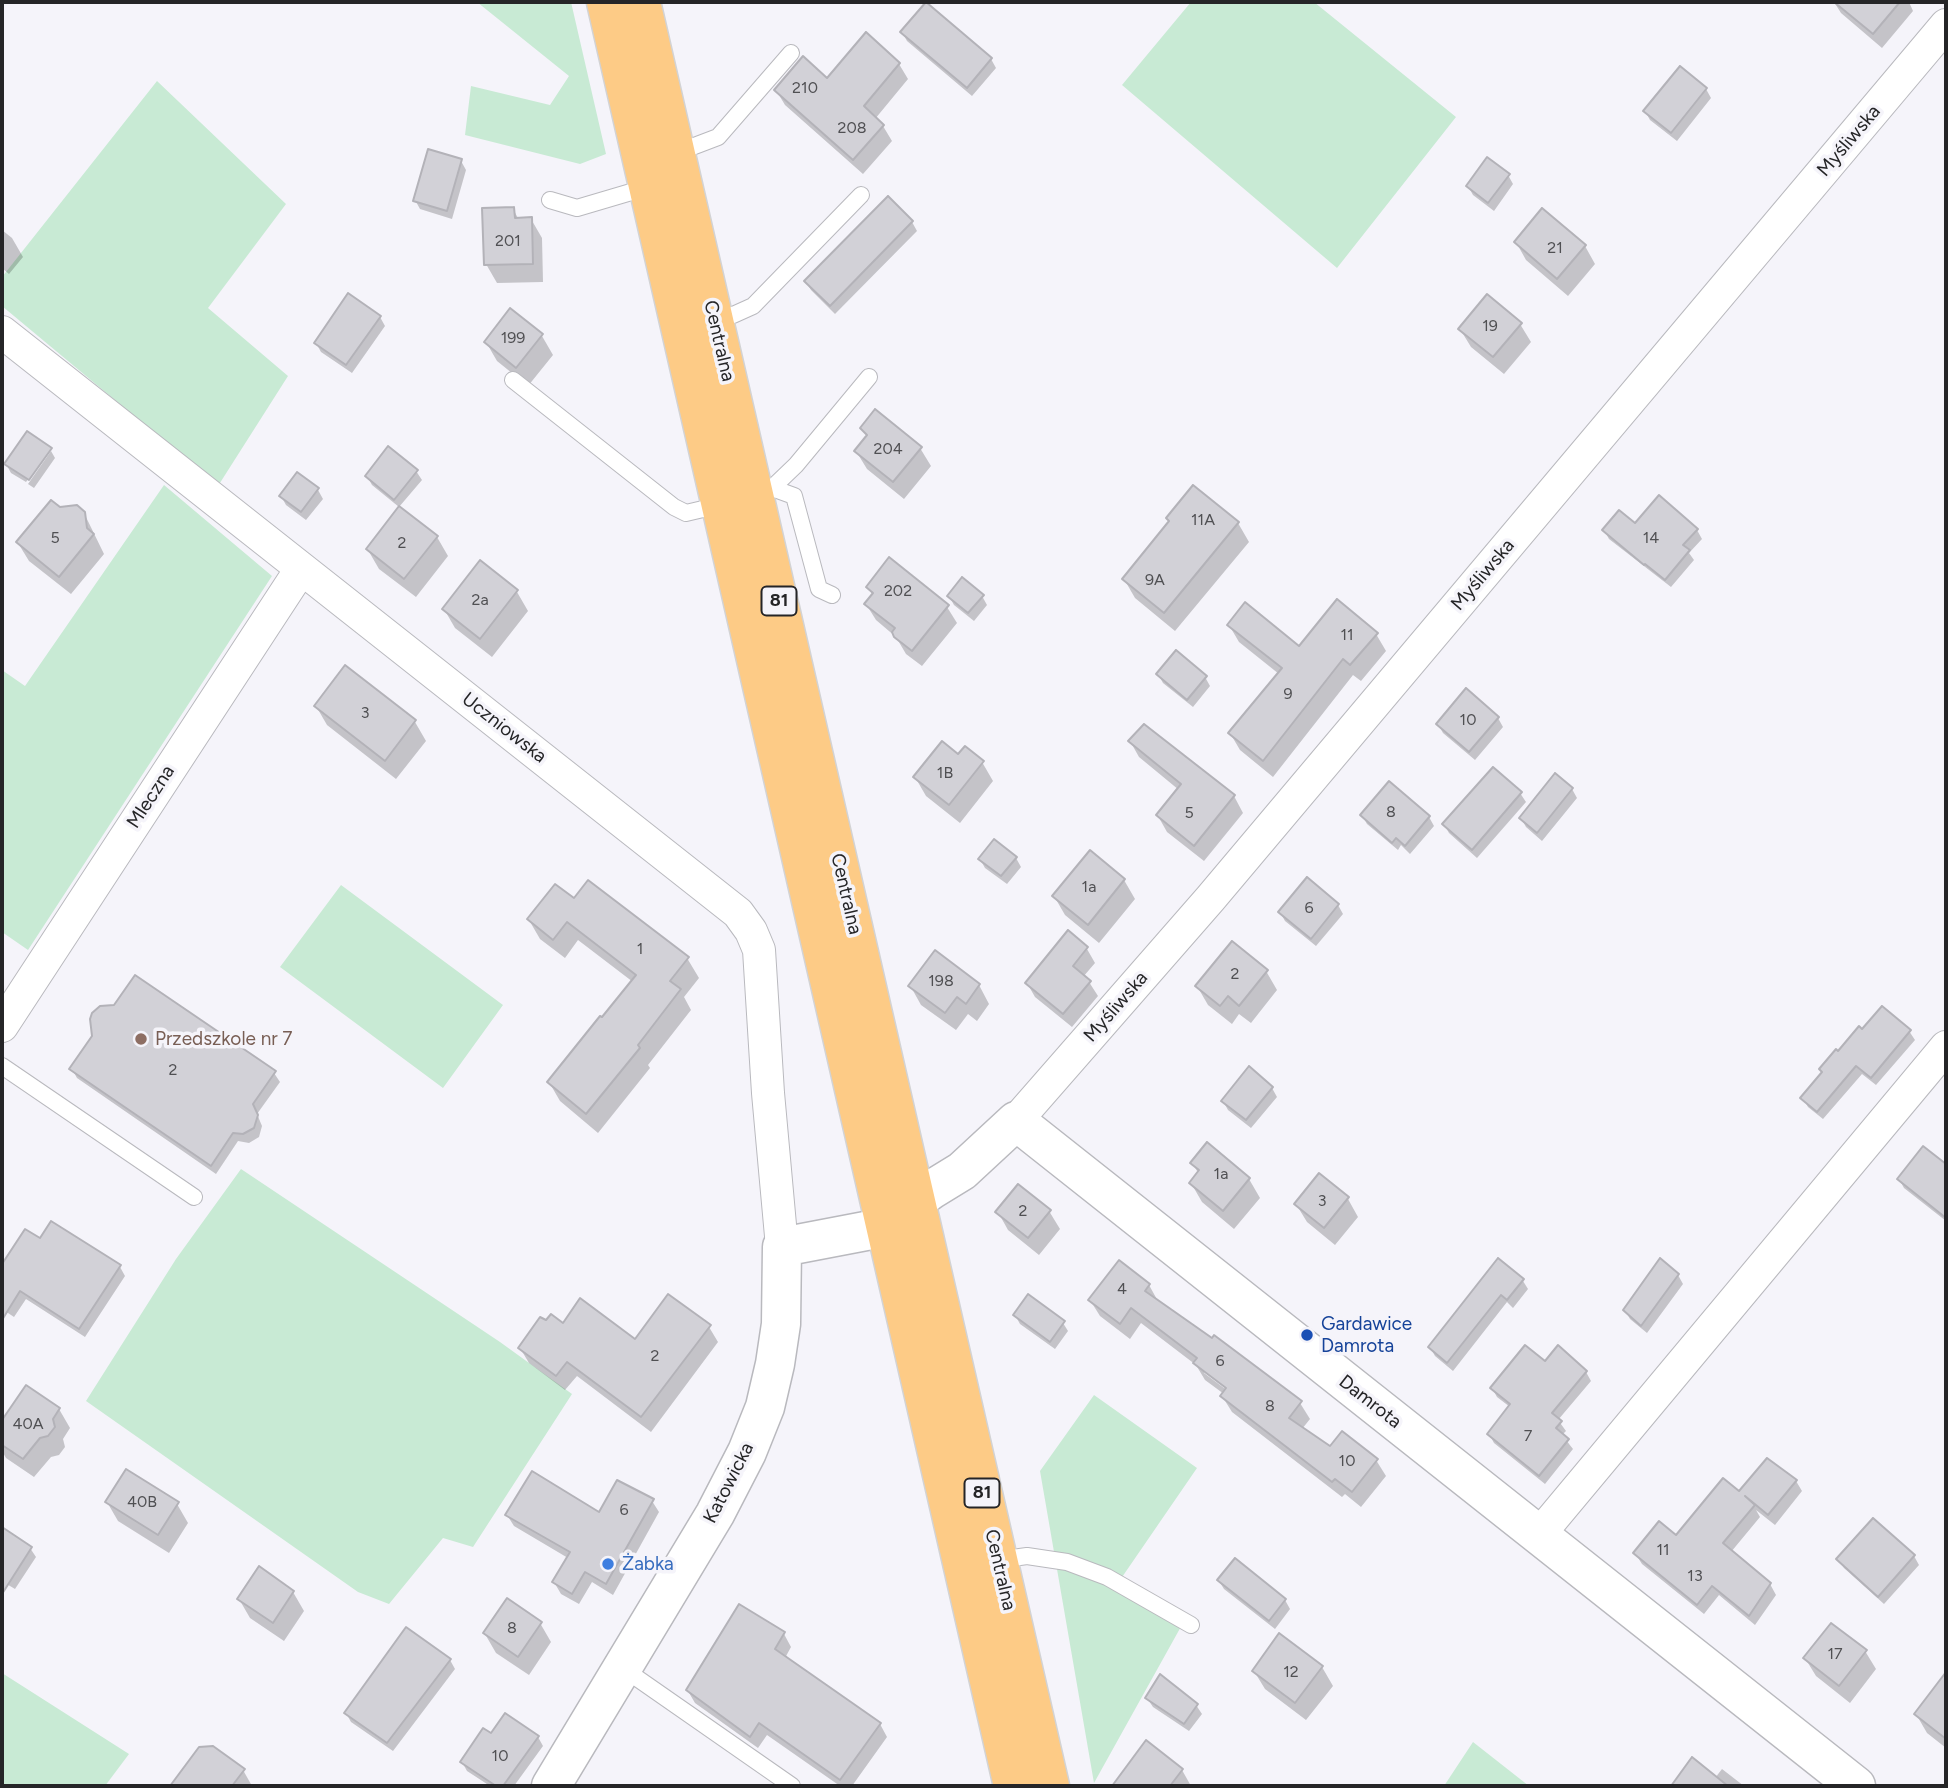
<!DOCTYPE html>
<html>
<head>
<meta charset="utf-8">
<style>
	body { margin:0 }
	#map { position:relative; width:1948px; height:1788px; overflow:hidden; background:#f5f4fa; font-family:Figtree,sans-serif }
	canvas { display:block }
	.frame { position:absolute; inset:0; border:4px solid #252527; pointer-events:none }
</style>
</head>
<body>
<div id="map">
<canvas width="1948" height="1788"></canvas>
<div class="frame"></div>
</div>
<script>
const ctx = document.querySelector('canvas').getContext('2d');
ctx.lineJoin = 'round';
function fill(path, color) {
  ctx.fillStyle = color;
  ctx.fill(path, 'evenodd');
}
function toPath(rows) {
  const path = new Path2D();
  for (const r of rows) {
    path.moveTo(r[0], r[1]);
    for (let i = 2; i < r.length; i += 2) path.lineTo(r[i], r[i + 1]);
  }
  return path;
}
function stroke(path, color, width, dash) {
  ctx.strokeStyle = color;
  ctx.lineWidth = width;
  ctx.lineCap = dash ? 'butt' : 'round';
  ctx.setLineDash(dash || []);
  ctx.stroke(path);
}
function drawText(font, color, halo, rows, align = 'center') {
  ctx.font = font + ' Figtree,sans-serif';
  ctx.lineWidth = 7;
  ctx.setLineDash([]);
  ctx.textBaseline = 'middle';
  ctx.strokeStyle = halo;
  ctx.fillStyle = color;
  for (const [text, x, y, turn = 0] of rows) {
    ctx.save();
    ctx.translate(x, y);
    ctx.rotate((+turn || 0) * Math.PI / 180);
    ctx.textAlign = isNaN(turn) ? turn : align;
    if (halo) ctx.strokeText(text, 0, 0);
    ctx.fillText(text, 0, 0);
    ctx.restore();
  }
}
const green = toPath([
	[477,2,571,2,606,154,580,164,465,135,471,86,550,105,569,76],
	[1191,2,1314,2,1456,117,1337,268,1122,85],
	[157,81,286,204,208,308,288,376,218,486,2,306,2,277],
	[164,485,272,576,28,950,2,932,2,670,25,686],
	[341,885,503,1005,443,1088,280,967],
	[241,1169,500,1342,572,1394,473,1547,443,1538,389,1604,358,1592,86,1401,176,1259],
	[1094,1395,1197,1468,1118,1583,1183,1623,1094,1783,1040,1471],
	[2,1673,129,1754,105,1786,2,1786],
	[1473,1742,1529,1786,1444,1786]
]);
const shadow = toPath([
	[1834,2,1909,2,1913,11,1882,48,1841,13],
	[902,32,991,59,996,68,972,96,907,41],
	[899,64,908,79,875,119,883,126,892,141,863,174,785,105,776,90],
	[1706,89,1711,98,1677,141,1650,120,1645,111],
	[461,161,466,170,452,219,420,209,415,200],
	[1508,175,1513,184,1494,211,1473,195,1468,186],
	[513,209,519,220,531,219,542,238,543,282,497,283,486,264],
	[912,222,917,231,835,314,811,290,806,282],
	[2,230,12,238,23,257,9,274,2,268],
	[1516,242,1585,246,1595,264,1568,296,1526,260],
	[380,317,385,326,352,373,321,352,316,343],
	[1520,324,1531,342,1504,374,1471,347,1460,329],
	[542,336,553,355,528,386,497,361,486,342],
	[862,428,920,448,931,466,904,499,867,469,856,451,867,437],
	[50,449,26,482,11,473,6,464],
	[51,451,55,458,34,488,28,484],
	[416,471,422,480,399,507,372,485,367,476],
	[298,475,318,490,323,499,306,520,286,505,281,496],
	[1193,488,1238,523,1249,542,1175,631,1135,598,1124,579,1170,522],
	[59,508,84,513,104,554,71,594,29,561,18,543],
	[1635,526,1697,530,1702,539,1689,553,1694,560,1671,587,1609,539,1604,530],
	[437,537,448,556,416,597,379,569,368,550],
	[480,563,517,592,528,611,492,657,455,628,444,609],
	[868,587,947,607,957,623,922,666,906,654,896,637,876,620,866,604,873,596],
	[949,596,982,596,987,605,974,621,954,605],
	[1229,625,1299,648,1376,634,1386,651,1361,681,1353,675,1273,777,1240,750,1230,733,1279,674,1239,642],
	[345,668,415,722,426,741,396,779,327,725,316,706],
	[1158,674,1205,677,1210,686,1193,707,1163,683],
	[1498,718,1503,727,1475,760,1443,733,1438,724],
	[1130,741,1234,796,1243,813,1204,861,1167,832,1158,816,1179,790,1139,757],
	[959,756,982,762,993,781,960,823,926,796,915,777],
	[1555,776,1572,789,1577,798,1542,841,1526,827,1521,818],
	[1520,793,1526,802,1477,858,1449,833,1444,824],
	[1362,815,1429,817,1434,826,1410,854,1401,845,1398,850,1367,824],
	[1016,858,1021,867,1007,884,985,868,980,859],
	[1124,880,1135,899,1099,943,1065,915,1054,896],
	[574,901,687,958,699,978,684,997,691,1010,648,1065,650,1068,598,1133,560,1101,549,1082,633,982,578,940,565,958,540,939,529,920],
	[1338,905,1343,914,1316,946,1285,921,1280,912],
	[1068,933,1087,949,1095,963,1083,977,1089,982,1098,996,1072,1027,1035,997,1027,983],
	[1266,971,1277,990,1251,1023,1239,1014,1232,1024,1208,1005,1197,986],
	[979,985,989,1004,977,1021,968,1014,956,1030,921,1005,911,987],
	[1909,1031,1915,1040,1876,1085,1862,1074,1823,1119,1808,1107,1803,1098,1839,1053,1862,1032],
	[94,1036,274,1073,280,1082,257,1114,262,1126,259,1137,249,1143,238,1141,216,1174,77,1078,72,1069],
	[1272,1088,1277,1097,1251,1128,1228,1110,1223,1101],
	[1923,1148,1946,1166,1946,1221,1904,1188,1899,1179],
	[1192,1163,1249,1179,1260,1198,1234,1229,1202,1202,1191,1183,1199,1174],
	[1348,1199,1358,1217,1335,1245,1307,1222,1296,1204],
	[1049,1211,1060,1229,1039,1255,1008,1230,998,1212],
	[25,1231,40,1241,120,1267,125,1276,85,1337,26,1299,14,1317,2,1309,2,1267],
	[1498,1260,1523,1281,1528,1289,1513,1308,1507,1302,1453,1371,1435,1356,1430,1347],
	[1661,1261,1678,1275,1683,1284,1647,1333,1630,1319,1625,1310],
	[1149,1285,1159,1303,1300,1403,1310,1419,1302,1429,1330,1449,1376,1460,1386,1476,1361,1507,1345,1494,1342,1497,1232,1412,1222,1396,1224,1394,1205,1380,1196,1365,1141,1323,1130,1339,1100,1316,1090,1300],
	[1204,1369,1234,1392,1232,1394,1204,1373],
	[1015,1315,1063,1323,1068,1331,1055,1349,1020,1324],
	[563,1325,635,1342,709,1327,718,1342,651,1432,577,1376,565,1390,529,1363,520,1348],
	[1545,1364,1586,1372,1591,1381,1558,1420,1566,1431,1562,1435,1573,1449,1545,1484,1494,1443,1489,1434,1510,1407,1497,1397,1492,1388],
	[27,1387,59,1409,70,1428,63,1439,65,1447,59,1455,51,1457,34,1477,6,1458,2,1451,2,1423],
	[1796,1481,1802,1491,1775,1525,1756,1510,1760,1517,1731,1552,1770,1584,1776,1595,1755,1625,1719,1595,1704,1614,1642,1564,1635,1553,1676,1537,1739,1494],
	[652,1501,659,1512,613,1595,592,1582,579,1604,561,1594,554,1582,568,1558,514,1526,507,1515,600,1514],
	[107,1502,177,1504,188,1523,169,1553,118,1521],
	[2,1529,30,1548,36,1557,15,1589,5,1583,2,1588],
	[1914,1556,1919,1565,1884,1604,1844,1568,1838,1559],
	[1219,1581,1285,1600,1290,1609,1275,1629,1224,1589],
	[293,1592,304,1611,284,1641,250,1618,239,1599],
	[540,1623,551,1642,529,1675,496,1653,485,1634],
	[784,1634,791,1647,785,1658,880,1724,887,1737,852,1786,840,1786,767,1735,758,1748,695,1703,688,1691],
	[1865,1651,1876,1669,1850,1703,1816,1676,1805,1658],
	[450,1660,455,1669,393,1751,351,1722,346,1713],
	[1322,1667,1333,1686,1306,1720,1265,1689,1254,1671],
	[1941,1682,1946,1685,1946,1748,1927,1733,1916,1714],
	[1147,1698,1196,1705,1202,1714,1189,1731,1153,1707],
	[492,1735,538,1737,543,1746,514,1786,490,1786,467,1771,462,1762],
	[1692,1760,1715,1778,1722,1769,1744,1786,1671,1786],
	[243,1770,252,1786,176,1786,174,1783],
	[1182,1770,1191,1786,1123,1786,1119,1779]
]);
const building = toPath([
	[926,2,992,58,967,88,900,32,926,2],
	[1834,2,1900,2,1873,34,1834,2],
	[866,32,900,63,864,106,884,125,853,160,774,90,803,56,827,78,866,32],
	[1680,66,1707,88,1671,133,1643,111,1680,66],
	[428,149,462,159,447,211,413,201,428,149],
	[1487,157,1510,174,1488,203,1466,186,1487,157],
	[888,196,913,221,830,306,804,281,888,196],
	[514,207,515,218,532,217,533,264,484,265,482,208,514,207],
	[1542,208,1586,245,1557,279,1514,242,1542,208],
	[348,293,381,316,346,365,314,343,348,293],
	[1487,294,1522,323,1493,357,1458,329,1487,294],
	[510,308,543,334,516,368,484,342,510,308],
	[875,409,922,447,893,482,854,451,867,435,860,428,875,409],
	[27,431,52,448,29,480,4,464,27,431],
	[388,446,418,470,394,500,365,476,388,446],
	[297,472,319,488,301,512,279,496,297,472],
	[1193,485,1239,522,1164,613,1122,579,1169,521,1166,518,1193,485],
	[1659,495,1698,529,1683,545,1690,550,1665,580,1645,564,1644,565,1602,530,1619,510,1635,523,1659,495],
	[51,500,60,507,77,505,85,512,87,528,94,534,59,577,16,542,51,500],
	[399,506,438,536,404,579,366,549,399,506],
	[889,557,949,605,912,651,894,637,892,632,895,628,864,604,873,593,866,587,889,557],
	[480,560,518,590,480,639,442,609,480,560],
	[962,577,984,595,968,613,947,596,962,577],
	[1337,599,1378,633,1350,665,1343,659,1263,761,1228,733,1282,668,1227,625,1245,602,1299,646,1337,599],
	[1176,650,1207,676,1187,700,1156,674,1176,650],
	[345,665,416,720,385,761,314,706,345,665],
	[1466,688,1499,717,1469,752,1436,724,1466,688],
	[1144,724,1235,795,1194,846,1156,815,1181,784,1128,741,1144,724],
	[942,741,958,754,965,746,984,761,949,805,913,777,942,741],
	[1493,767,1522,792,1472,850,1442,824,1493,767],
	[1555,773,1573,788,1537,833,1519,818,1555,773],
	[1389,781,1430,816,1405,846,1396,838,1392,843,1360,815,1389,781],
	[994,839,1017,857,1001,876,978,859,994,839],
	[1090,850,1125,879,1088,925,1052,896,1090,850],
	[1307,877,1339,904,1311,939,1278,912,1307,877],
	[588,880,689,957,670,981,681,989,638,1045,640,1048,586,1114,547,1082,600,1016,602,1017,636,975,567,922,553,940,527,919,555,884,574,898,588,880],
	[1068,930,1088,947,1073,966,1091,981,1063,1014,1025,983,1068,930],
	[1232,941,1268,970,1239,1006,1228,996,1220,1006,1195,986,1232,941],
	[935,950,980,984,966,1004,957,997,945,1013,908,986,935,950],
	[135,975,276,1071,253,1104,258,1115,254,1128,243,1134,233,1133,211,1166,69,1069,92,1036,90,1019,92,1013,100,1006,114,1005,135,975],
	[1882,1006,1911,1030,1871,1078,1856,1066,1817,1112,1800,1098,1822,1072,1819,1069,1836,1049,1838,1051,1859,1026,1862,1029,1882,1006],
	[1249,1066,1273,1087,1246,1120,1221,1101,1249,1066],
	[1207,1142,1250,1178,1223,1211,1189,1183,1199,1170,1190,1163,1207,1142],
	[1923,1146,1946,1164,1946,1218,1897,1179,1923,1146],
	[1319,1173,1349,1197,1324,1228,1294,1204,1319,1173],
	[1018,1184,1051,1210,1028,1238,995,1212,1018,1184],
	[51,1221,121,1265,79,1329,20,1291,2,1320,2,1264,25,1229,40,1238,51,1221],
	[1498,1258,1524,1279,1507,1300,1501,1295,1447,1363,1428,1347,1498,1258],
	[1660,1258,1679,1274,1641,1326,1623,1310,1660,1258],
	[1119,1260,1150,1284,1145,1291,1212,1338,1214,1335,1302,1401,1289,1418,1330,1446,1342,1431,1378,1459,1352,1492,1335,1479,1332,1482,1220,1396,1226,1388,1193,1363,1197,1358,1131,1308,1120,1324,1088,1300,1119,1260],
	[668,1294,711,1325,641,1417,567,1362,556,1376,518,1348,540,1317,546,1320,551,1314,563,1323,580,1298,635,1339,668,1294],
	[1028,1294,1065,1321,1050,1342,1013,1315,1028,1294],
	[1525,1345,1545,1361,1558,1345,1587,1371,1552,1413,1562,1421,1556,1428,1569,1439,1539,1476,1487,1434,1510,1404,1490,1388,1525,1345],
	[26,1385,60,1408,53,1419,55,1427,48,1436,40,1438,23,1459,2,1445,2,1420,26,1385],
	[1767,1458,1797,1480,1768,1515,1745,1496,1755,1505,1723,1543,1771,1583,1749,1616,1712,1586,1697,1605,1633,1553,1659,1521,1676,1535,1723,1478,1739,1491,1767,1458],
	[126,1469,179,1502,158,1535,105,1502,126,1469],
	[532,1471,599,1512,617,1480,654,1499,606,1584,585,1572,572,1594,552,1582,570,1552,505,1515,532,1471],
	[1873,1518,1915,1555,1878,1597,1836,1559,1873,1518],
	[2,1527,32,1547,2,1594,2,1527],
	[1235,1558,1286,1599,1269,1621,1217,1580,1235,1558],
	[259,1566,294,1591,273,1623,237,1599,259,1566],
	[507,1598,542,1622,518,1657,483,1633,507,1598],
	[739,1604,785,1632,775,1649,881,1723,840,1780,759,1723,750,1737,686,1690,739,1604],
	[1831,1623,1867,1650,1839,1686,1803,1658,1831,1623],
	[406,1627,451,1659,387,1743,344,1713,406,1627],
	[1279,1633,1323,1666,1295,1703,1252,1671,1279,1633],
	[1946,1672,1946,1739,1914,1714,1946,1672],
	[1160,1674,1198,1704,1184,1724,1145,1698,1160,1674],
	[505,1713,539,1736,503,1786,496,1786,460,1762,483,1728,491,1733,505,1713],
	[1146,1740,1183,1769,1170,1786,1112,1786,1146,1740],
	[213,1746,245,1769,232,1786,170,1786,199,1747,213,1746],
	[1692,1757,1728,1786,1671,1786,1692,1757]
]);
const service = toPath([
	[676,153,718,137,791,53],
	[550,200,577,208,648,187],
	[714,319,733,315,753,306,861,195],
	[513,380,674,507,686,513,720,505],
	[772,488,794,496,819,589,832,595],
	[754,494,772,488,796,465,869,377],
	[2,1066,194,1197],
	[998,1560,1027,1556,1067,1562,1107,1577,1191,1625],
	[624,1669,792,1786]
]);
const minor = toPath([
	[2,332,738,913,751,931,759,950,768,1093,782,1247],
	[2,1026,301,569],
	[1016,1121,1210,899,1946,25],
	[1538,1536,1946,1047]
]);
const tertiary = toPath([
	[551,1786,715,1514,747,1452,765,1407,775,1364,781,1324,782,1247,871,1230,885,1223,931,1190,962,1171,1016,1121,1856,1786]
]);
const primary = toPath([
	[606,2,1013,1786],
	[641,2,1050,1786]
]);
const markers = [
	[141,1039,7,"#8d6e63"],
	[1307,1335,7,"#1a4fb4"],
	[608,1564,7,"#3f7fe0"]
];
const numberNames = [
	["210",805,88],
	["208",852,128],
	["201",508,241],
	["21",1555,248],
	["19",1490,326],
	["199",513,338],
	["204",888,449],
	["11A",1203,520],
	["5",55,538],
	["14",1651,538],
	["2",402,543],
	["9A",1155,580],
	["202",898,591],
	["2a",480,600],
	["11",1347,635],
	["9",1288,694],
	["3",365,713],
	["10",1468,720],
	["1B",945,773],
	["8",1391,812],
	["5",1189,813],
	["1a",1089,887],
	["6",1309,908],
	["1",640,949],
	["2",1235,974],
	["198",941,981],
	["2",173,1070],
	["1a",1221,1174],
	["3",1322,1201],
	["2",1023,1211],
	["4",1122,1289],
	["2",655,1356],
	["6",1220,1361],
	["8",1270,1406],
	["40A",28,1424],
	["7",1528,1436],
	["10",1347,1461],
	["40B",142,1502],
	["6",624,1510],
	["11",1663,1550],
	["13",1695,1576],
	["8",512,1628],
	["17",1835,1654],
	["12",1291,1672],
	["10",500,1756]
];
const shields = [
	[779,601,35],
	[982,1493,35]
];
const shieldNames = [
	["81",779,601],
	["81",982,1493]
];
const streetNames = [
	["Myśliwska",1849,141,-50],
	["Centralna",719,341,77],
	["Myśliwska",1483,575,-50],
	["Uczniowska",504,728,38],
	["Mleczna",151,797,-57],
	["Centralna",846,894,77],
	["Myśliwska",1116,1007,-49],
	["Damrota",1370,1402,38],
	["Katowicka",729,1483,-63],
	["Centralna",1000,1570,77]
];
const educationNames = [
	["Przedszkole nr 7",155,1039]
];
const transitNames = [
	["Gardawice",1321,1324],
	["Damrota",1321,1346]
];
const shopNames = [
	["Żabka",622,1564]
];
fill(green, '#c8ead4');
fill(shadow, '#0003');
fill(building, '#d2d1d7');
stroke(building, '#b3b2b8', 2);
stroke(service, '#b9b9be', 18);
stroke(minor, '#b9b9be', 34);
stroke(tertiary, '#b9b9be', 41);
stroke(primary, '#d3d3d4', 41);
stroke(service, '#fff', 16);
stroke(minor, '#fff', 32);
stroke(tertiary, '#fff', 38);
stroke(primary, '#fdcb86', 38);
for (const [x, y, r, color] of markers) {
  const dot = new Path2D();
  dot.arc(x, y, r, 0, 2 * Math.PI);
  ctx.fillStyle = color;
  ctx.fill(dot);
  stroke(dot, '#f5f4fa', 2.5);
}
drawText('16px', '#505053', null, numberNames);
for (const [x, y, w] of shields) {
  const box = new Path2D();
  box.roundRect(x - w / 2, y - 14.5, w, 29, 5);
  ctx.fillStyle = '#f5f4fa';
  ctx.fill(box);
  stroke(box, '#252527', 2);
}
drawText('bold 18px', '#252527', null, shieldNames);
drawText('19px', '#252527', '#f5f4fa', streetNames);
drawText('19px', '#785e54', '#f5f4fa', educationNames, 'left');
drawText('19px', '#164399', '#f5f4fa', transitNames, 'left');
drawText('19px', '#366cbe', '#f5f4fa', shopNames, 'left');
</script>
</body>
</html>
